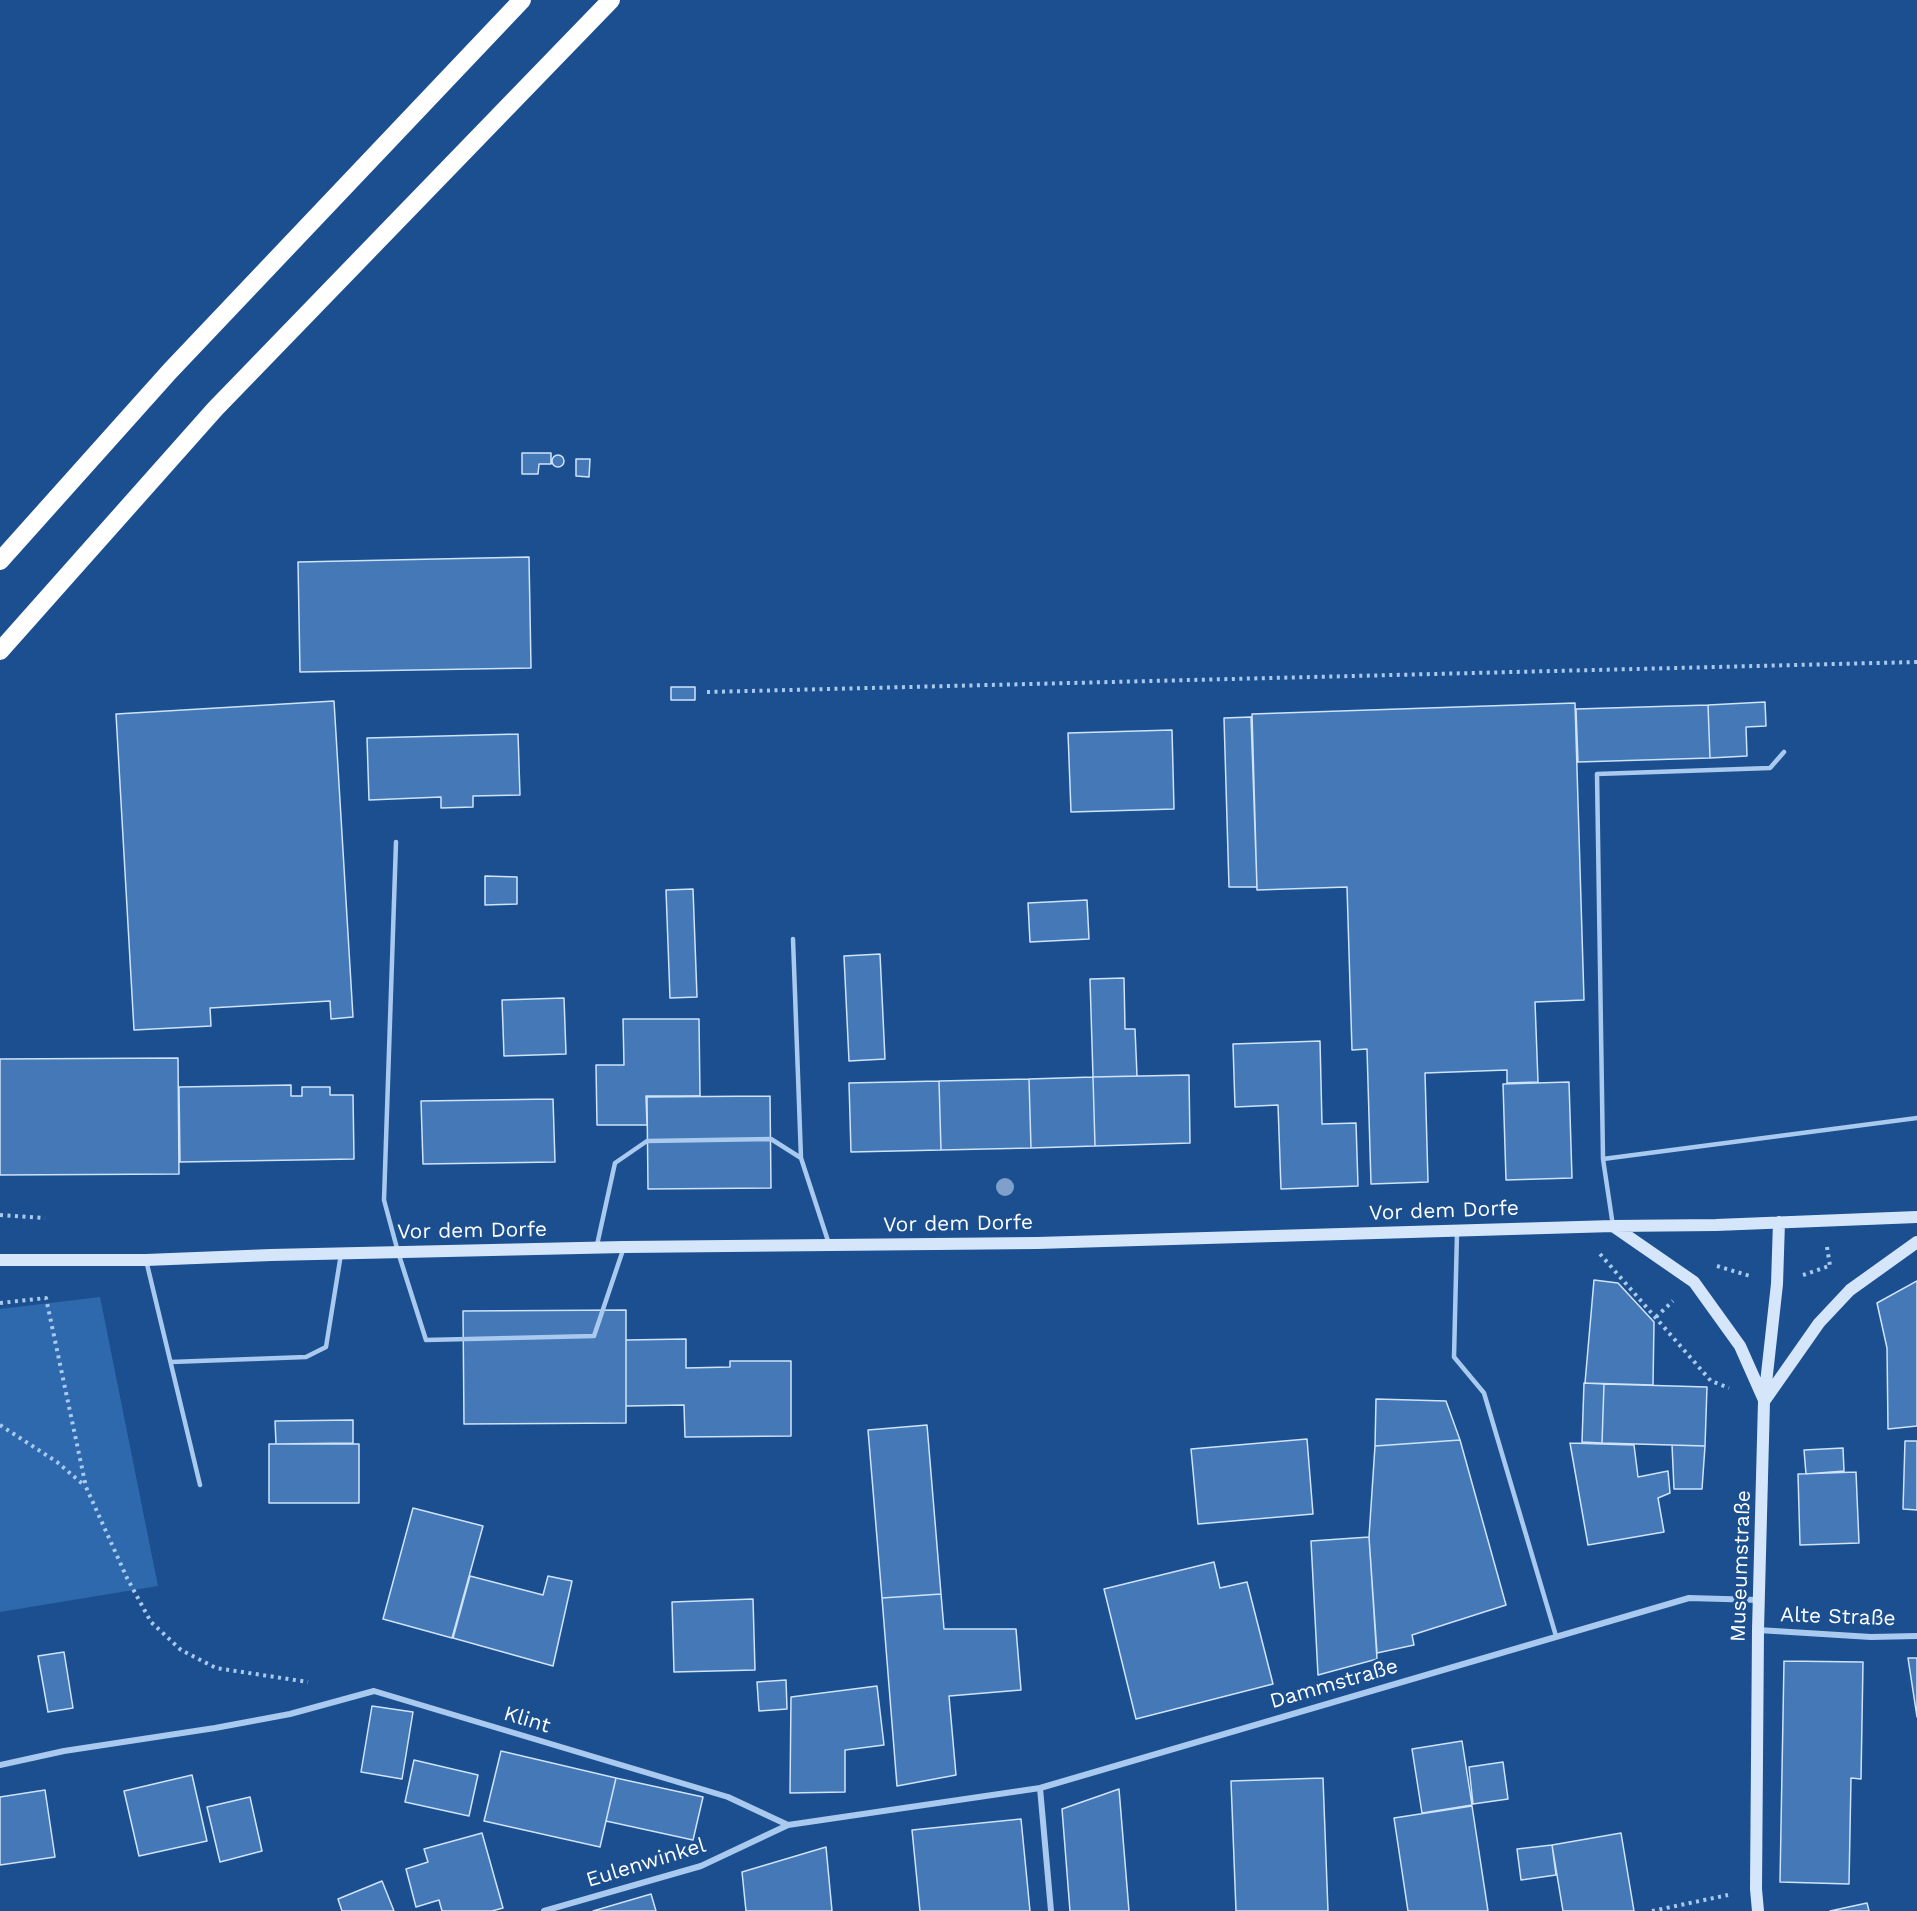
<!DOCTYPE html>
<html>
<head>
<meta charset="utf-8">
<style>
	body { margin:0 }
	canvas { display:block; background:#1b4f8f }
</style>
</head>
<body>
<canvas width="1917" height="1911"></canvas>
<script>
const ctx = document.querySelector('canvas').getContext('2d');
ctx.lineJoin = 'round';
function fill(path, color) {
  ctx.fillStyle = color;
  ctx.fill(path, 'evenodd');
}
function toPath(rows) {
  const path = new Path2D();
  for (const r of rows) {
    if (r.length === 3) {
      path.moveTo(r[0] + r[2], r[1]);
      path.arc(r[0], r[1], r[2], 0, 2 * Math.PI);
      continue;
    }
    path.moveTo(r[0], r[1]);
    for (let i = 2; i < r.length; i += 2) path.lineTo(r[i], r[i + 1]);
  }
  return path;
}
function stroke(path, color, width, dash) {
  ctx.strokeStyle = color;
  ctx.lineWidth = width;
  ctx.lineCap = dash ? 'butt' : 'round';
  ctx.setLineDash(dash || []);
  ctx.stroke(path);
}
function drawText(font, color, halo, rows, align = 'center') {
  ctx.font = font + ' "Work Sans",sans-serif';
  ctx.lineWidth = 6;
  ctx.setLineDash([]);
  ctx.textBaseline = 'middle';
  ctx.strokeStyle = halo;
  ctx.fillStyle = color;
  for (const [text, x, y, turn = 0] of rows) {
    ctx.save();
    ctx.translate(x, y);
    ctx.rotate((+turn || 0) * Math.PI / 180);
    ctx.textAlign = isNaN(turn) ? turn : align;
    if (halo) ctx.strokeText(text, 0, 0);
    ctx.fillText(text, 0, 0);
    ctx.restore();
  }
}
const green = toPath([
	[100,1297,158,1586,0,1612,0,1309]
]);
const building = toPath([
	[522,453,551,453,551,464,539,464,538,474,522,474,522,453],
	[558,461,6],
	[576,459,590,459,589,477,576,476,576,459],
	[529,557,531,668,300,672,298,562,529,557],
	[671,687,695,687,695,700,671,700,671,687],
	[334,701,353,1017,331,1019,330,1001,210,1008,211,1026,134,1030,116,714,334,701],
	[1765,702,1766,726,1746,727,1747,756,1710,758,1708,705,1765,702],
	[1575,703,1584,1000,1535,1002,1538,1082,1507,1083,1507,1070,1425,1073,1428,1182,1371,1184,1367,1049,1352,1050,1347,887,1257,890,1252,714,1575,703],
	[1708,705,1710,758,1578,762,1576,709,1708,705],
	[1251,717,1257,887,1229,887,1224,718,1251,717],
	[1172,730,1174,809,1071,812,1068,733,1172,730],
	[518,734,520,795,473,796,473,807,441,808,441,797,369,800,367,738,518,734],
	[485,876,517,877,517,904,485,905,485,876],
	[693,889,697,997,670,998,666,890,693,889],
	[1087,900,1089,939,1030,942,1028,903,1087,900],
	[880,954,885,1059,849,1061,844,956,880,954],
	[1124,978,1125,1029,1135,1029,1137,1076,1093,1077,1090,979,1124,978],
	[564,998,566,1054,504,1056,502,1000,564,998],
	[623,1019,699,1019,700,1096,646,1096,647,1125,597,1125,596,1065,624,1065,623,1019],
	[1320,1041,1322,1124,1356,1123,1358,1186,1281,1189,1278,1105,1235,1107,1233,1044,1320,1041],
	[178,1058,179,1174,0,1175,0,1059,178,1058],
	[1189,1075,1190,1143,1095,1146,1093,1077,1189,1075],
	[1093,1077,1095,1146,1031,1148,1029,1079,1093,1077],
	[1029,1079,1031,1148,941,1150,939,1081,1029,1079],
	[939,1081,941,1150,851,1152,849,1083,939,1081],
	[1569,1082,1572,1178,1506,1180,1503,1084,1569,1082],
	[291,1085,291,1096,302,1096,302,1087,330,1087,330,1095,353,1095,354,1159,180,1162,179,1087,291,1085],
	[770,1096,771,1188,648,1189,647,1097,770,1096],
	[553,1099,555,1162,423,1164,421,1101,553,1099],
	[1594,1280,1618,1283,1654,1322,1653,1385,1585,1383,1594,1280],
	[1917,1281,1917,1426,1888,1429,1887,1348,1877,1303,1917,1281],
	[626,1310,626,1423,464,1424,463,1311,626,1310],
	[686,1339,686,1368,730,1367,730,1361,791,1361,791,1436,685,1437,684,1405,626,1406,626,1340,686,1339],
	[1584,1383,1604,1384,1602,1443,1582,1442,1584,1383],
	[1604,1384,1707,1387,1705,1446,1602,1443,1604,1384],
	[1376,1399,1446,1401,1460,1440,1375,1446,1376,1399],
	[353,1420,353,1443,276,1444,275,1421,353,1420],
	[927,1425,941,1594,882,1598,868,1430,927,1425],
	[1307,1439,1313,1514,1198,1524,1191,1449,1307,1439],
	[1460,1440,1506,1605,1412,1635,1414,1645,1377,1653,1369,1537,1375,1446,1460,1440],
	[1905,1441,1917,1441,1917,1510,1903,1509,1905,1441],
	[1570,1443,1634,1445,1638,1477,1668,1471,1670,1493,1658,1498,1664,1532,1588,1545,1570,1443],
	[269,1444,359,1444,359,1503,269,1503,269,1444],
	[1672,1445,1705,1446,1702,1489,1674,1489,1672,1445],
	[1843,1448,1844,1471,1806,1474,1804,1450,1843,1448],
	[1856,1472,1859,1543,1800,1545,1798,1474,1856,1472],
	[413,1508,483,1526,452,1638,383,1619,413,1508],
	[1369,1537,1377,1659,1318,1675,1311,1541,1369,1537],
	[1214,1562,1220,1588,1247,1582,1273,1684,1136,1719,1104,1589,1214,1562],
	[470,1576,543,1595,548,1576,572,1581,553,1666,453,1638,470,1576],
	[941,1594,944,1629,1016,1629,1021,1690,949,1696,956,1775,897,1786,882,1598,941,1594],
	[753,1599,755,1670,674,1672,672,1602,753,1599],
	[64,1652,73,1708,48,1712,38,1656,64,1652],
	[1908,1658,1917,1658,1917,1717,1908,1658],
	[1784,1661,1863,1662,1861,1779,1851,1778,1849,1884,1780,1882,1784,1661],
	[786,1680,787,1709,759,1711,757,1682,786,1680],
	[877,1686,884,1745,845,1750,845,1792,790,1793,791,1697,877,1686],
	[372,1706,413,1712,402,1779,361,1772,372,1706],
	[1462,1741,1472,1805,1422,1813,1412,1749,1462,1741],
	[501,1751,616,1778,600,1847,484,1821,501,1751],
	[414,1760,478,1775,469,1816,405,1802,414,1760],
	[1503,1762,1508,1799,1473,1804,1469,1767,1503,1762],
	[192,1775,207,1841,139,1856,124,1791,192,1775],
	[616,1778,703,1797,693,1840,606,1821,616,1778],
	[1323,1778,1328,1911,1236,1911,1231,1781,1323,1778],
	[1119,1789,1129,1911,1070,1911,1062,1809,1119,1789],
	[45,1790,55,1857,0,1865,0,1797,45,1790],
	[250,1797,262,1851,220,1862,207,1807,250,1797],
	[1472,1806,1488,1911,1408,1911,1394,1818,1472,1806],
	[1021,1819,1030,1911,920,1911,912,1830,1021,1819],
	[482,1833,503,1908,492,1911,442,1911,439,1900,416,1907,406,1869,428,1862,424,1849,482,1833],
	[1621,1833,1634,1911,1563,1911,1552,1845,1621,1833],
	[1552,1845,1556,1875,1521,1880,1517,1849,1552,1845],
	[826,1847,832,1911,746,1911,742,1872,826,1847],
	[382,1881,394,1911,342,1911,338,1899,382,1881],
	[651,1894,656,1911,593,1911,651,1894],
	[1867,1903,1869,1911,1830,1911,1867,1903]
]);
const path = toPath([
	[707,692,1917,662],
	[0,1215,45,1218],
	[1827,1247,1830,1266],
	[1600,1254,1711,1381,1729,1388],
	[1717,1266,1750,1276],
	[1803,1275,1829,1266],
	[0,1303,46,1298,86,1487,127,1578,151,1622,181,1650,216,1668,308,1682],
	[1656,1317,1673,1301],
	[0,1425,57,1462,85,1486],
	[1652,1911,1728,1895]
]);
const service = toPath([
	[396,842,384,1200,398,1252,426,1340,594,1336,624,1247],
	[793,939,801,1158],
	[1603,1159,1917,1118],
	[1613,1226,1603,1159,1597,774,1770,768,1784,752],
	[1457,1233,1454,1357,1484,1393,1556,1636],
	[597,1245,615,1163,647,1141,771,1139,801,1158,829,1244],
	[146,1260,200,1485],
	[171,1362,306,1357,326,1347,341,1254]
]);
const minor = toPath([
	[1758,1630,1871,1637,1917,1636],
	[0,1765,64,1751,215,1728,290,1714,374,1691,728,1797,788,1825,1040,1788,1689,1598,1759,1600],
	[1040,1788,1051,1911],
	[544,1911,701,1866,788,1825]
]);
const secondary = toPath([
	[1613,1226,1694,1282,1740,1346,1764,1400],
	[0,1260,146,1260,271,1255,624,1247,1037,1243,1613,1226,1716,1225,1917,1217],
	[1765,1400,1819,1323,1850,1290,1917,1242],
	[1758,1911,1756,1889,1758,1630,1764,1401,1777,1284,1779,1222]
]);
const motorway = toPath([
	[0,561,170,371,522,0],
	[0,651,215,409,611,0]
]);
const trees = [
	[1005,1187]
];
const streetNames = [
	["Vor dem Dorfe",1444,1211,-2],
	["Vor dem Dorfe",958,1224,-1],
	["Vor dem Dorfe",472,1231,-1],
	["Museumstraße",1741,1566,-88],
	["Alte Straße",1838,1617,2],
	["Dammstraße",1334,1684,-16],
	["Klint",527,1720,17],
	["Eulenwinkel",646,1863,-17]
];
fill(green, '#2e69ad');
fill(building, '#4478b7');
stroke(building, '#cfe3fa', 1.5);
stroke(path, '#a9c9ee', 4, [3, 4.5]);
stroke(service, '#a9c9ee', 4.5);
stroke(minor, '#a9c9ee', 6);
stroke(secondary, '#d6e6fa', 12);
stroke(motorway, '#fff', 18);
ctx.fillStyle = '#7ea0ca';
for (const [x, y] of trees) {
  ctx.beginPath();
  ctx.arc(x, y, 9, 0, 2 * Math.PI);
  ctx.fill();
}
drawText('21px', '#fff', '#1b4f8f', streetNames);
</script>
</body>
</html>
